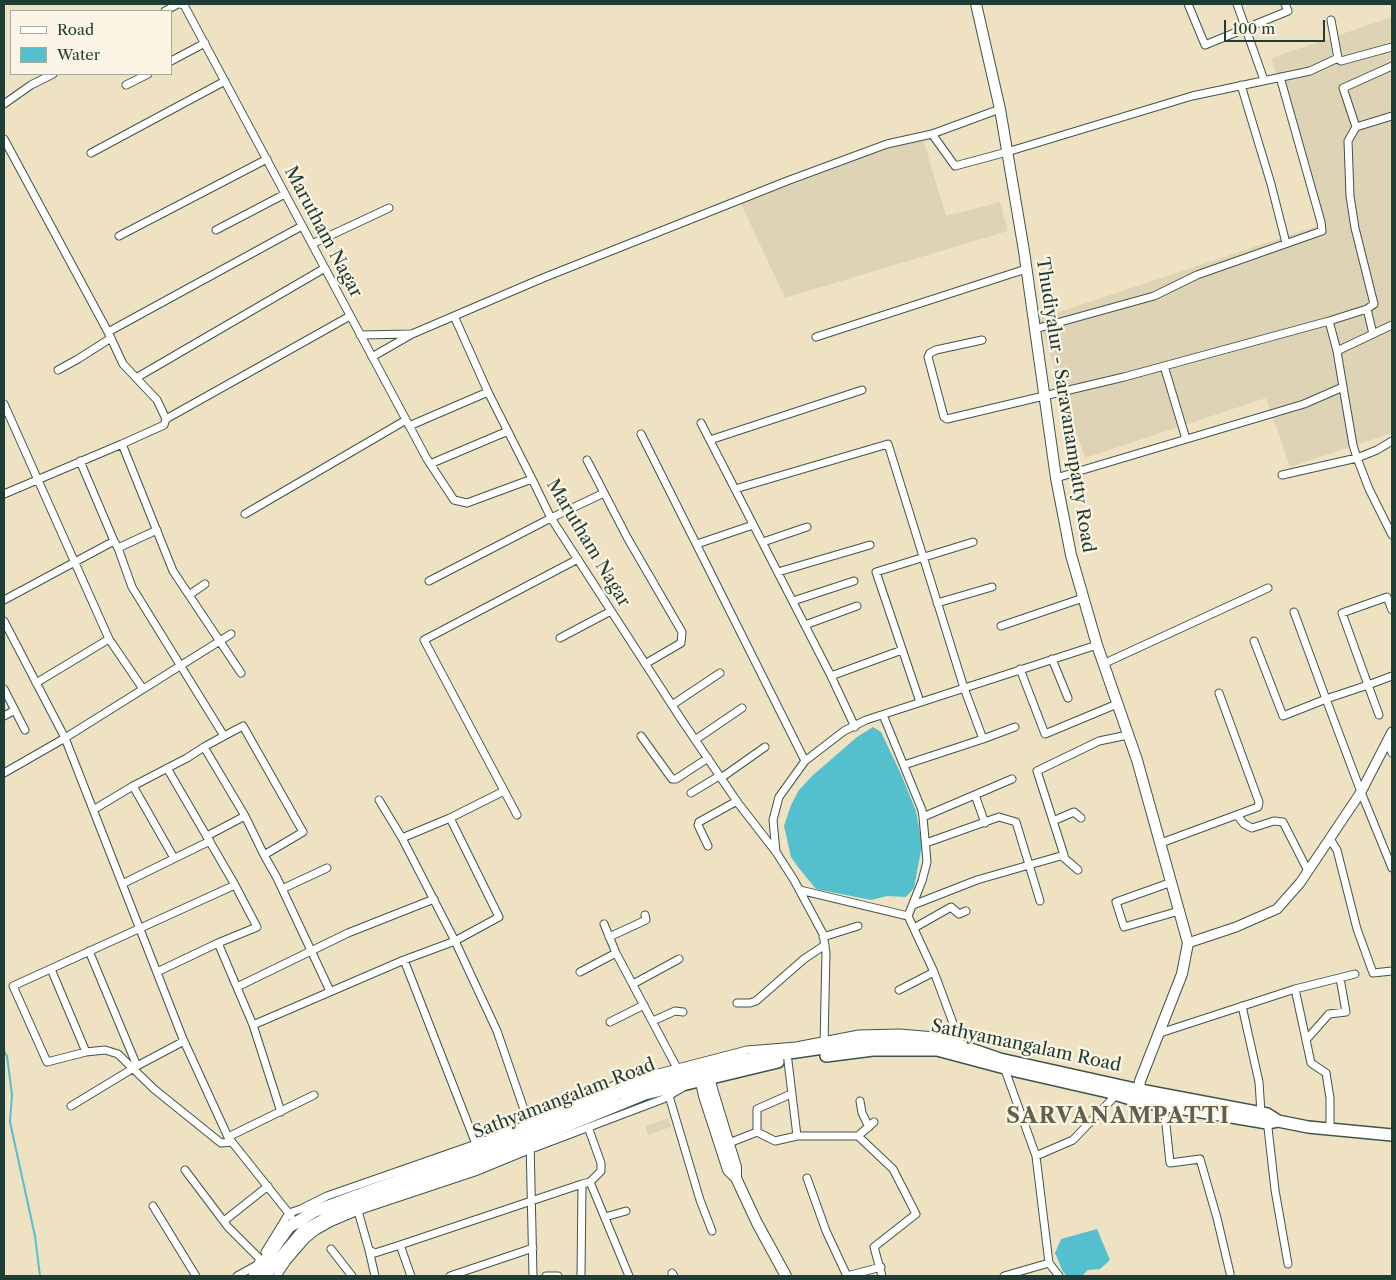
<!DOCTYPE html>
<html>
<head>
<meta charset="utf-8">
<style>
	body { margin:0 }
	#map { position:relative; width:1396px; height:1280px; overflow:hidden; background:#efe2c3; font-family:"Libre Caslon Text",serif }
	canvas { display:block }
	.frame { position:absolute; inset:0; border:5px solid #1f3d34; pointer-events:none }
	.legend { position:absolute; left:10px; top:10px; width:162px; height:65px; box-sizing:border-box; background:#fcf5e5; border:1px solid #a4ab9e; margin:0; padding:6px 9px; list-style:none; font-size:15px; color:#1f3d34 }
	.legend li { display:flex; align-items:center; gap:10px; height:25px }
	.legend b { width:25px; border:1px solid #a4ab9e }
	.scale { position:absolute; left:1224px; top:20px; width:101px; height:22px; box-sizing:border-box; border:2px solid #1f3d34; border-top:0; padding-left:6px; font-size:15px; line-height:18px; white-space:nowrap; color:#1f3d34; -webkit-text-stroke:4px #fcf5e5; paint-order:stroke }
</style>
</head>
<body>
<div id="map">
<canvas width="1396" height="1280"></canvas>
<div class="frame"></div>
<ul class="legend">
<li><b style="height:6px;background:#fff"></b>Road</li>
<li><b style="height:14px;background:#54c0cd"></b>Water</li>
</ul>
<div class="scale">100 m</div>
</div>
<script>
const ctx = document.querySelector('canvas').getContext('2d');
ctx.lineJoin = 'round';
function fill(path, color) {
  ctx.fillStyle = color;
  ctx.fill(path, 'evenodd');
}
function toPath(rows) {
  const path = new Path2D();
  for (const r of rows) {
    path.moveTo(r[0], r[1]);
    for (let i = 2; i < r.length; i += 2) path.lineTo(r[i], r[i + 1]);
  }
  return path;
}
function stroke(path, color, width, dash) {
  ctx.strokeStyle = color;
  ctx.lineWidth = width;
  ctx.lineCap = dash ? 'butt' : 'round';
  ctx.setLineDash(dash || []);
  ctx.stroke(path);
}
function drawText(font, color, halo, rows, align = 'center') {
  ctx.font = font + ' "Libre Caslon Text",serif';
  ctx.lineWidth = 4.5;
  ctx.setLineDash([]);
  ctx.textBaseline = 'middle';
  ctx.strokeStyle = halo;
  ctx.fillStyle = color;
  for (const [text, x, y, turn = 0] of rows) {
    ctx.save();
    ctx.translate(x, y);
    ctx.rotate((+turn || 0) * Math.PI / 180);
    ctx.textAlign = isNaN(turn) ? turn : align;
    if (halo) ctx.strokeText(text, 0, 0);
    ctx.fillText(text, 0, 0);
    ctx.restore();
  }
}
const built = toPath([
	[1392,17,1392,433,1290,467,1266,398,1085,458,1038,319,1326,223,1271,58],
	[922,135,946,216,1000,202,1008,231,785,298,741,204],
	[668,1118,671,1127,648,1135,645,1126]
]);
const water = toPath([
	[873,727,881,732,901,774,916,811,922,845,914,888,906,897,887,896,871,900,816,889,798,867,791,857,784,826,791,805,799,790,812,776,857,737],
	[1097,1229,1110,1260,1100,1269,1088,1270,1082,1276,1067,1276,1063,1272,1055,1253,1061,1239]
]);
const stream = toPath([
	[4,1051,7,1056,12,1095,10,1122,35,1236,40,1276]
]);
const minor = toPath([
	[180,4,184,5,427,459,454,500,467,503,532,479,551,518,681,719,738,803,776,852],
	[1188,4,1205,45,1288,11,1285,4],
	[1237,4,1264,80],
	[165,11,178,4],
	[1331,20,1338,58],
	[171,61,205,43],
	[126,85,148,74],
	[1241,85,1271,184,1286,243],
	[4,104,31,85,53,74],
	[1356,127,1392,116],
	[932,134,1000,109],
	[4,139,108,332],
	[91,153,225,81],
	[216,230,285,194],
	[119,236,267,159],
	[312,244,389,208],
	[1367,309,1373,334],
	[454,316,488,392],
	[1035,329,1154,296,1197,275,1322,231,1321,222,1280,77],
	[360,335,411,334],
	[816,337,1026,269],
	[982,340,936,350,930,353,928,357,944,417,947,419,1124,377,1329,321],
	[1337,351,1329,321,1367,309,1374,304,1355,228,1350,196,1348,141,1356,127,1343,88,1392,66],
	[372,357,412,334,543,278,787,181,887,144,932,134,955,166,1007,152,1192,96,1310,71,1338,58,1341,61,1392,47],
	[1164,366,1186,439],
	[58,370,78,359,111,338],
	[136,378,325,268],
	[1343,387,1353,445,1357,458,1369,489,1392,535],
	[4,404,109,639],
	[166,419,157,400,123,364,108,332,302,226],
	[701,423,831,676,855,727],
	[409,426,488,392,532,479],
	[641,434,805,761],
	[710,440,862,390],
	[587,460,628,539,682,632,681,643,645,664],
	[80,461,114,541],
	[430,464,508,431],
	[1282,475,1357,458,1377,450,1392,441],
	[1056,478,1304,404,1343,387,1337,351,1392,325],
	[735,489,888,444,964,688,983,739,904,765],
	[4,494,122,444],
	[245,514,406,420],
	[157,530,118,548,132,587,224,736],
	[763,542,807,527],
	[697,544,753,525],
	[778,572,870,545],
	[429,581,551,518,604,493],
	[189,595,205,584],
	[4,600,114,541,118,548],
	[793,601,854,581],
	[937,603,992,587],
	[1392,610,1387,597,1342,613,1368,685,1326,699,1361,792,1392,868],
	[4,621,65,738,183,1039,228,1137,291,1216],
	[805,625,857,606],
	[1001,626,1083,598],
	[560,638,611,611],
	[1254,641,1283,716,1326,699,1294,612],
	[1052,659,1068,698],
	[1103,664,1268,588],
	[1020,669,1045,734,1117,704],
	[241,673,173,571,122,444,164,425,166,419,350,316],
	[831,676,902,650],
	[36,683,109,639,143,689],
	[4,689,25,730],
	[920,702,876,572,973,542],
	[672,705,720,673],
	[883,715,922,810,923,817,927,862,922,881,908,916,934,972,960,1042],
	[1379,715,1368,685,1392,676],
	[4,716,15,710],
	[641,736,672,779,676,779,708,758],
	[983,739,1015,727],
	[695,740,742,708],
	[1387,742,1392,753],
	[4,773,65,738,231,634],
	[721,778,765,747],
	[133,786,174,858],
	[691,793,719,776],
	[975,795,985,823],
	[379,800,402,838,455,941,499,917,450,818,402,838],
	[93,810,133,786,187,758,204,747,224,736,243,726,303,832,264,855,245,816,204,747],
	[517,815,424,640,578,559],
	[1237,815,1244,824,1252,828,1274,821,1283,822,1308,871],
	[923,817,1012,779],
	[450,818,504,791],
	[1053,821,1074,812,1081,818],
	[207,836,245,816],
	[1330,839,1337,850,1357,929,1373,973,1392,971],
	[926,843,999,817,1016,822,1040,901],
	[1161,843,1258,807,1259,802,1219,693],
	[708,846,698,825,699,822,737,801],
	[264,855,277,878,330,991],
	[1062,856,1078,870],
	[1172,882,1116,902,1124,927,1179,911],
	[122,884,210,841],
	[282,889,327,868],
	[800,890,908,916],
	[913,905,977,880,1064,855,1037,771,1099,741,1128,735],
	[604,924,616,953,677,1068],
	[914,928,951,907,959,914,966,911],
	[609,937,646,920,645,915],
	[823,937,858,926],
	[218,943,253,1025,404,960,455,941,497,1031,530,1127],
	[89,951,137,1066],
	[404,960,476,1144],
	[51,969,86,1052],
	[157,972,218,943,257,927,235,885,167,768],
	[580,972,616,953],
	[633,984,679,959],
	[237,987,348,933,434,899],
	[1295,989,1311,1063,1326,1073,1330,1098,1330,1129],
	[899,990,934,972],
	[737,1003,750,1003,756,1001,804,959,825,945],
	[1242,1006,1259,1082,1261,1113],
	[653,1021,675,1011,683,1012],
	[610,1022,644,1005],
	[253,1025,281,1112],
	[1160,1033,1295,989,1355,974],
	[1306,1040,1329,1014,1346,1012,1340,978],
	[824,1044,826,953,823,934,794,880,776,852,773,820,779,797,805,761,844,731,866,720,1097,645],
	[788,1061,797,1136,858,1136,893,1169,916,1214,874,1247,882,1276],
	[1004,1067,1036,1156,1049,1263,1059,1276],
	[669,1096,700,1200,712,1231],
	[860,1101,862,1113,869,1127],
	[71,1106,137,1066,184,1041],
	[1164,1106,1170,1163,1200,1159,1217,1218,1230,1273],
	[1267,1119,1275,1190,1288,1264],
	[757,1132,757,1109,791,1094],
	[858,1136,874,1122],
	[228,1137,314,1095],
	[530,1140,533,1276],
	[232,1142,221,1143,154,1089,118,1054,105,1050,86,1052,47,1062,13,986,235,885],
	[729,1143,757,1132,775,1141,797,1136],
	[1036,1156,1073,1140,1117,1094],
	[185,1170,228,1227,260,1259],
	[807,1178,826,1231,847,1276,881,1267],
	[590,1182,629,1276],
	[153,1206,196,1276],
	[358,1211,369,1250,375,1253,400,1245],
	[605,1217,626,1211],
	[224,1221,268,1186],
	[331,1249,352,1276],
	[369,1250,375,1276],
	[265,1252,289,1213,301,1209,327,1196,476,1144,530,1123,582,1102,616,1084,747,1050,796,1046,859,1034,899,1033,959,1038],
	[672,1273,674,1276],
	[237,1276,257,1265,259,1261],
	[277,1276,287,1261,306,1239,316,1231,332,1222,358,1211,475,1172,531,1149,663,1099,682,1088],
	[411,1276,400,1245,582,1184],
	[450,1276,533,1248],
	[546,1276,558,1276],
	[581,1276,582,1184,590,1182,601,1171,601,1163,588,1127],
	[1004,1276,1049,1263]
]);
const tertiary = toPath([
	[1188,943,1236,927,1277,909,1300,883,1361,792,1392,732]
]);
const secondary = toPath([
	[976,4,1000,109,1024,251,1056,478,1071,555,1097,645,1137,760,1188,943,1182,974,1140,1081,1138,1096],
	[708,1071,712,1089,736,1167,736,1178],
	[699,1073,704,1096,728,1170,736,1178,757,1223,786,1276]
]);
const trunk = toPath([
	[826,1056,873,1050,937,1050,1016,1071,1108,1092,1137,1101,1267,1123,1278,1121],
	[254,1276,289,1227,315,1211,530,1132,566,1117,618,1093,644,1084,742,1060,871,1041,929,1040,962,1046,1000,1059,1140,1090,1267,1114,1278,1121,1308,1127,1392,1135],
	[265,1276,303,1231,334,1214,474,1164,645,1094,778,1062]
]);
const streetNames = [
	["Marutham Nagar",323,232,62],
	["Thudiyalur - Saravanampatty Road",1065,405,81],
	["Marutham Nagar",588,543,59],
	["Sathyamangalam Road",1026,1046,12],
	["Sathyamangalam Road",564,1099,-21]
];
const districtNames = [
	["SARVANAMPATTI",1118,1117]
];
fill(built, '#ded4b5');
fill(water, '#54c0cd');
stroke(stream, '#54c0cd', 2);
stroke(minor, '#3e5649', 9);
stroke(tertiary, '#3e5649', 11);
stroke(secondary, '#3e5649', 12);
stroke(trunk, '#3e5649', 14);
stroke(minor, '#fff', 7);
stroke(tertiary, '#fff', 9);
stroke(secondary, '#fff', 10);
stroke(trunk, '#fff', 11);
drawText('18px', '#1f3d34', '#fcf5e5', streetNames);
ctx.letterSpacing = '1px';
drawText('bold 22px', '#5d634f', '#fcf5e5', districtNames);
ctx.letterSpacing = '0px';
</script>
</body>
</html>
